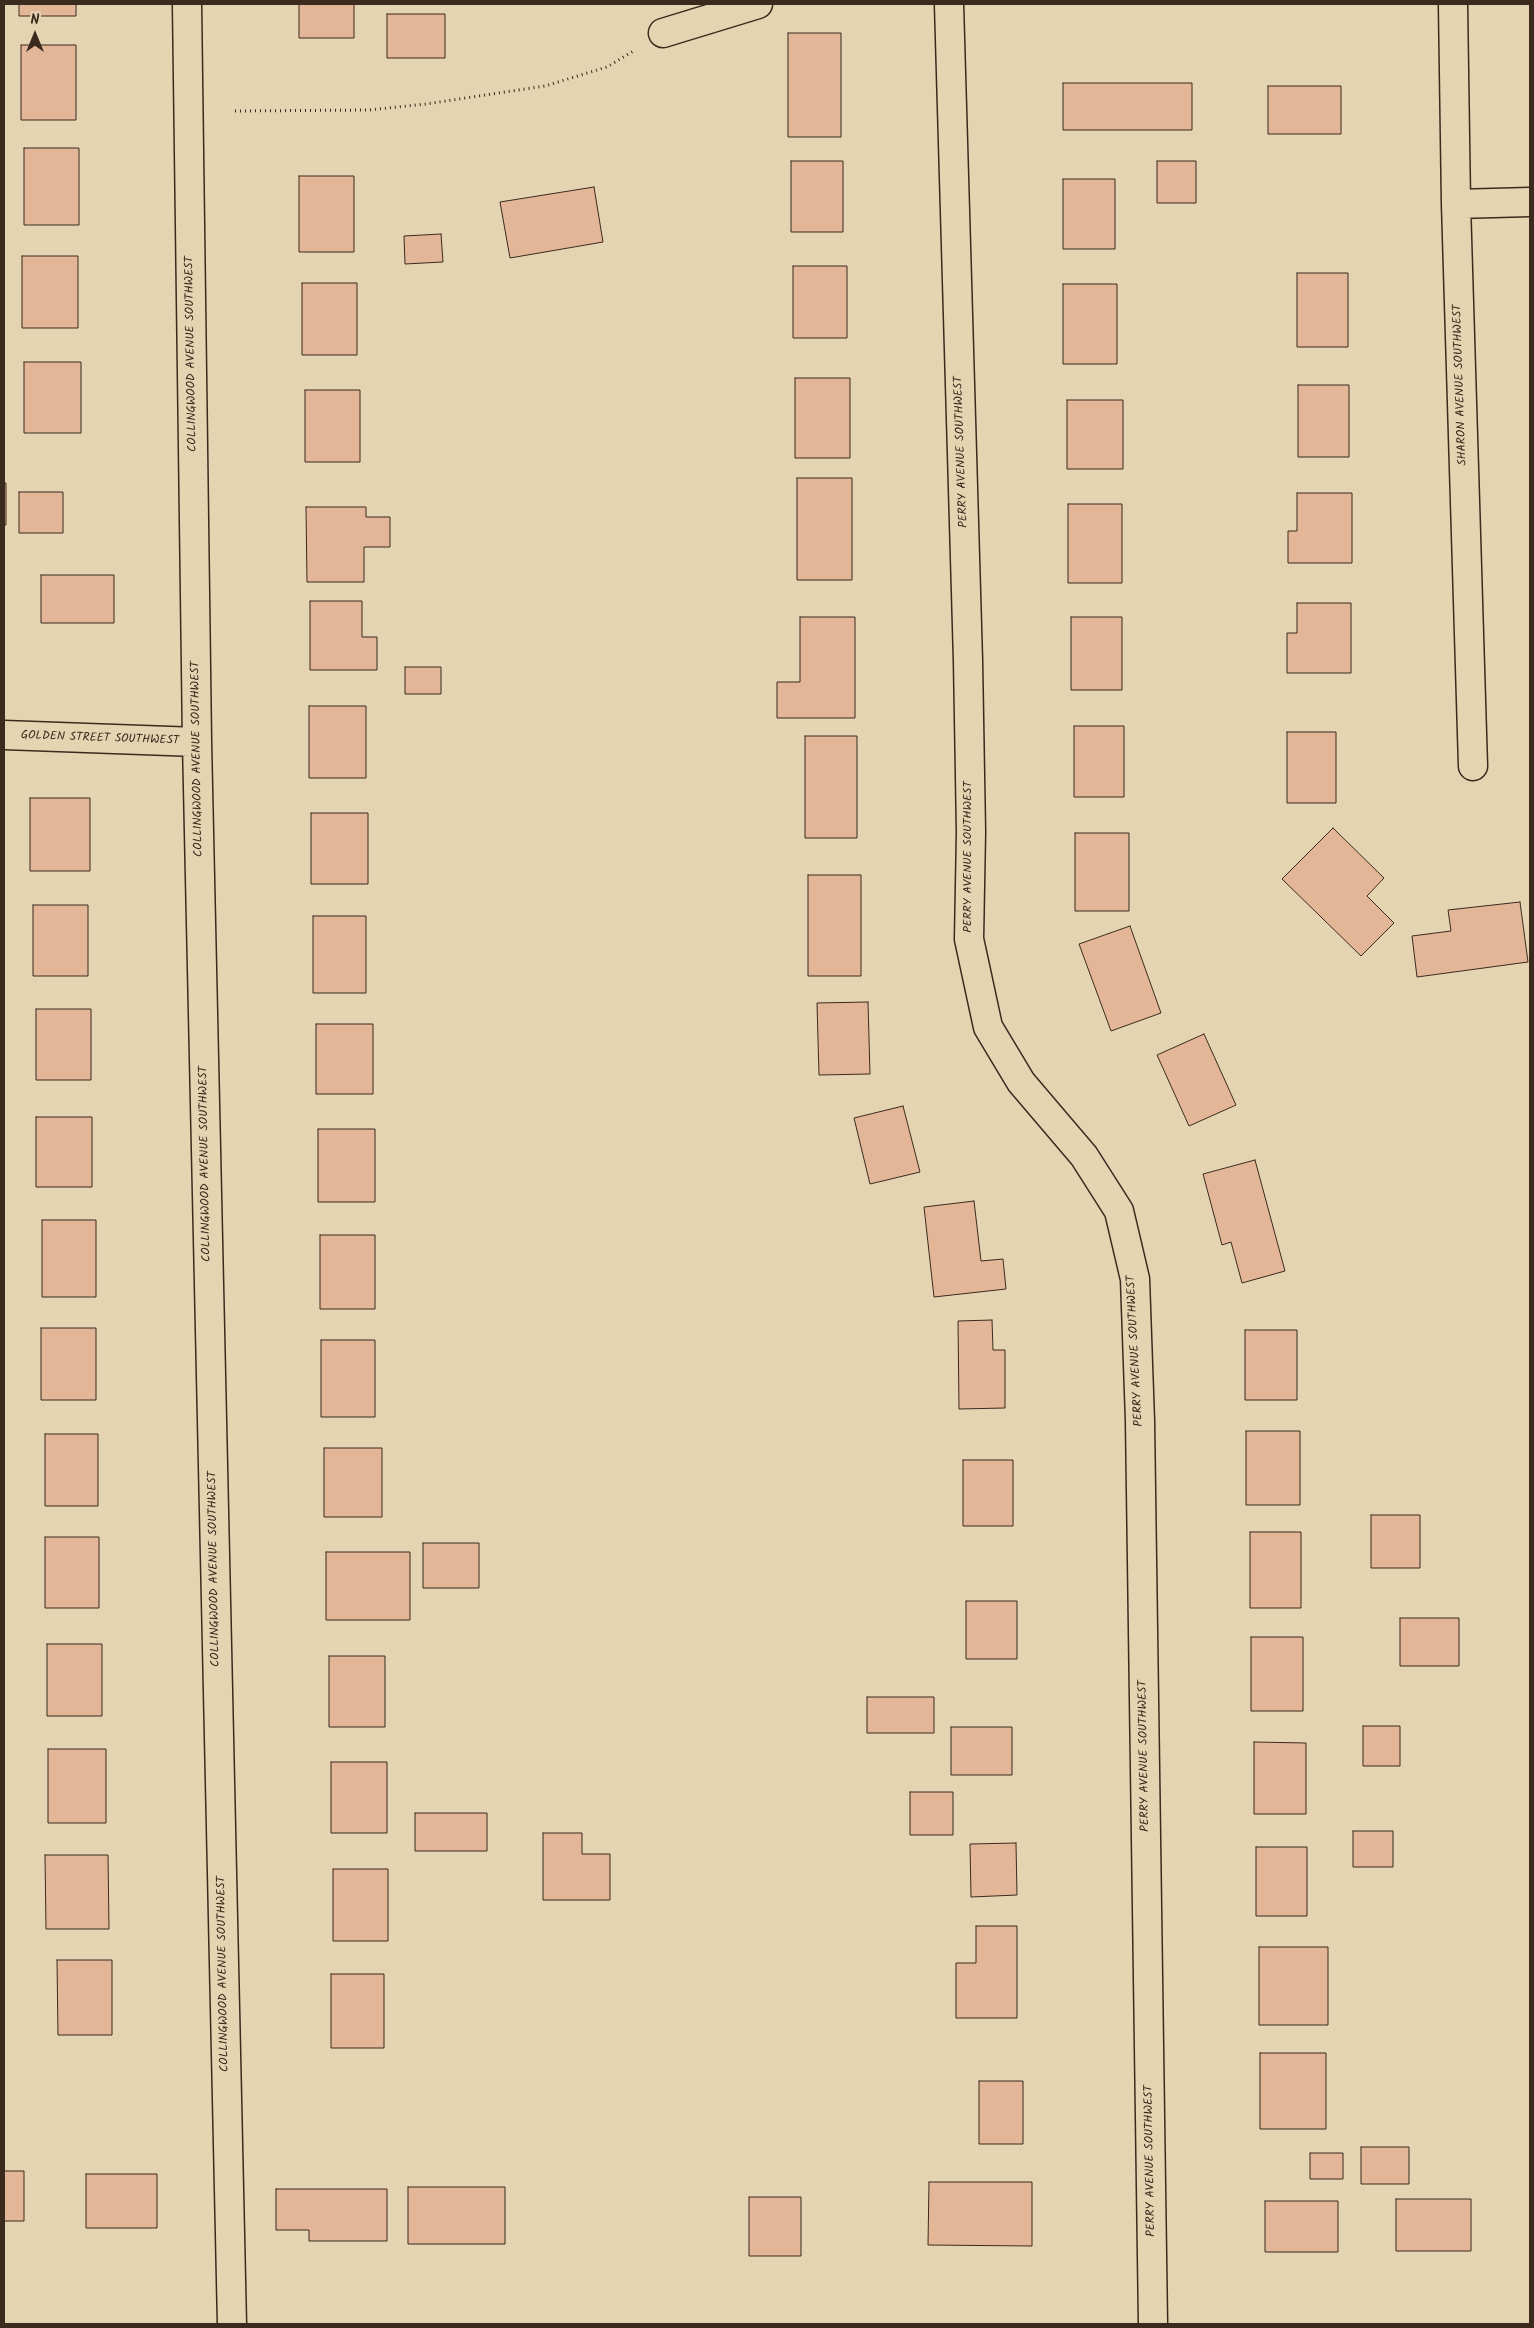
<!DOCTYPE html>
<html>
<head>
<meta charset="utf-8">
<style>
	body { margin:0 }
	#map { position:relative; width:1534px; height:2328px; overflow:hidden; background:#e5d4b1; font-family:Kalam,sans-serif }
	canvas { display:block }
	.frame { position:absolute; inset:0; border:5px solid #3b2a1e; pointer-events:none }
	.north { position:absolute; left:10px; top:10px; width:50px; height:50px; -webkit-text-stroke:4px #e5d4b1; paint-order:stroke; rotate:0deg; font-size:14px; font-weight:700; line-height:20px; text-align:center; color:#3b2a1e }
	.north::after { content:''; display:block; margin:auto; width:18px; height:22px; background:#3b2a1e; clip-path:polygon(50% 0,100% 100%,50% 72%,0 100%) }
</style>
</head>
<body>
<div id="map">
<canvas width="1534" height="2328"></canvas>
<div class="frame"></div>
<div class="north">N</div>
</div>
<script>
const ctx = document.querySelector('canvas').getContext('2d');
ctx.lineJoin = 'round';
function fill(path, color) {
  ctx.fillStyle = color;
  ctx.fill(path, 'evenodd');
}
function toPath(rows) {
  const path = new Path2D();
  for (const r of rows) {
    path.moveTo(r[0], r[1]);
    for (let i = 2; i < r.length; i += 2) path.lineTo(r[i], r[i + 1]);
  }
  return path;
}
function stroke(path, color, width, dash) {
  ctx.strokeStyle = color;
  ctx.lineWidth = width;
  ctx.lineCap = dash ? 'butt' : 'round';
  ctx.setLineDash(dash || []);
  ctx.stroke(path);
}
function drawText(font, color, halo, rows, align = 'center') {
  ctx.font = font + ' Kalam,sans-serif';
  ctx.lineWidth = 4;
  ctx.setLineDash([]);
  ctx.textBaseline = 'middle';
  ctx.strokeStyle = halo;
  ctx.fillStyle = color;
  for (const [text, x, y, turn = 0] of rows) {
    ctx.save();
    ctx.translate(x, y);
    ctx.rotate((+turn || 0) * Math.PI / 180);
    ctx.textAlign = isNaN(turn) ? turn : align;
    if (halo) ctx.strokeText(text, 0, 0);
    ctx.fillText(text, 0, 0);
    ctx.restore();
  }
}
const building = toPath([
	[19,4,76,4,76,16,19,16,19,4],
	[299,4,354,4,354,38,299,38,299,4],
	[387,14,445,14,445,58,387,58,387,14],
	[788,33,841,33,841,137,788,137,788,33],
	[21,45,76,45,76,120,21,120,21,45],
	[1063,83,1192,83,1192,130,1063,130,1063,83],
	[1268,86,1341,86,1341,134,1268,134,1268,86],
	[24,148,79,148,79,225,24,225,24,148],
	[791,161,843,161,843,232,791,232,791,161],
	[1157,161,1196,161,1196,203,1157,203,1157,161],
	[299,176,354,176,354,252,299,252,299,176],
	[1063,179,1115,179,1115,249,1063,249,1063,179],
	[594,187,603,242,510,258,500,202,594,187],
	[441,234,443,262,405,264,404,236,441,234],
	[22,256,78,256,78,328,22,328,22,256],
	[793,266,847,266,847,338,793,338,793,266],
	[1297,273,1348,273,1348,347,1297,347,1297,273],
	[302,283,357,283,357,355,302,355,302,283],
	[1063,284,1117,284,1117,364,1063,364,1063,284],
	[24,362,81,362,81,433,24,433,24,362],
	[795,378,850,378,850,458,795,458,795,378],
	[1298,385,1349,385,1349,457,1298,457,1298,385],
	[305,390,360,390,360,462,305,462,305,390],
	[1067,400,1123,400,1123,469,1067,469,1067,400],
	[797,478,852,478,852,580,797,580,797,478],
	[4,483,6,483,6,525,4,525,4,483],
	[19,492,63,492,63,533,19,533,19,492],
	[1297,493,1352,493,1352,563,1288,563,1288,531,1297,531,1297,493],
	[1068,504,1122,504,1122,583,1068,583,1068,504],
	[306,507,366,507,366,517,390,517,390,547,364,547,364,582,307,582,306,507],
	[41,575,114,575,114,623,41,623,41,575],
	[310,601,362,601,362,637,377,637,377,670,310,670,310,601],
	[1297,603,1351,603,1351,673,1287,673,1287,633,1297,633,1297,603],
	[800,617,855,617,855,718,777,718,777,682,800,682,800,617],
	[1071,617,1122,617,1122,690,1071,690,1071,617],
	[405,667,441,667,441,694,405,694,405,667],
	[309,706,366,706,366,778,309,778,309,706],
	[1074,726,1124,726,1124,797,1074,797,1074,726],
	[1287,732,1336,732,1336,803,1287,803,1287,732],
	[805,736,857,736,857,838,805,838,805,736],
	[30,798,90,798,90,871,30,871,30,798],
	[311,813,368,813,368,884,311,884,311,813],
	[1333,828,1384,878,1367,896,1394,923,1361,956,1282,879,1333,828],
	[1075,833,1129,833,1129,911,1075,911,1075,833],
	[808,875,861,875,861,976,808,976,808,875],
	[1520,902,1528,962,1417,977,1412,936,1451,931,1448,910,1520,902],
	[33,905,88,905,88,976,33,976,33,905],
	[313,916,366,916,366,993,313,993,313,916],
	[1130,926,1161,1013,1111,1031,1079,944,1130,926],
	[868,1002,870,1074,819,1075,817,1003,868,1002],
	[36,1009,91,1009,91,1080,36,1080,36,1009],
	[316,1024,373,1024,373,1094,316,1094,316,1024],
	[1204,1034,1236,1105,1189,1126,1157,1055,1204,1034],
	[903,1106,920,1172,870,1184,854,1118,903,1106],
	[36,1117,92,1117,92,1187,36,1187,36,1117],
	[318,1129,375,1129,375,1202,318,1202,318,1129],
	[1255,1160,1285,1271,1242,1283,1231,1242,1222,1245,1203,1174,1255,1160],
	[974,1201,981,1261,1003,1259,1006,1289,934,1297,924,1207,974,1201],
	[42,1220,96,1220,96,1297,42,1297,42,1220],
	[320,1235,375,1235,375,1309,320,1309,320,1235],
	[992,1320,993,1350,1005,1350,1005,1408,959,1409,958,1321,992,1320],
	[41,1328,96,1328,96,1400,41,1400,41,1328],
	[1245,1330,1297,1330,1297,1400,1245,1400,1245,1330],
	[321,1340,375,1340,375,1417,321,1417,321,1340],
	[1246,1431,1300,1431,1300,1505,1246,1505,1246,1431],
	[45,1434,98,1434,98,1506,45,1506,45,1434],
	[324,1448,382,1448,382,1517,324,1517,324,1448],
	[963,1460,1013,1460,1013,1526,963,1526,963,1460],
	[1371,1515,1420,1515,1420,1568,1371,1568,1371,1515],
	[1250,1532,1301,1532,1301,1608,1250,1608,1250,1532],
	[45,1537,99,1537,99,1608,45,1608,45,1537],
	[423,1543,479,1543,479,1588,423,1588,423,1543],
	[326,1552,410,1552,410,1620,326,1620,326,1552],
	[966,1601,1017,1601,1017,1659,966,1659,966,1601],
	[1400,1618,1459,1618,1459,1666,1400,1666,1400,1618],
	[1251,1637,1303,1637,1303,1711,1251,1711,1251,1637],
	[47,1644,102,1644,102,1716,47,1716,47,1644],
	[329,1656,385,1656,385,1727,329,1727,329,1656],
	[867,1697,934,1697,934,1733,867,1733,867,1697],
	[1363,1726,1400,1726,1400,1766,1363,1766,1363,1726],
	[951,1727,1012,1727,1012,1775,951,1775,951,1727],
	[1254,1742,1306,1743,1306,1814,1254,1814,1254,1742],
	[48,1749,106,1749,106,1823,48,1823,48,1749],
	[331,1762,387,1762,387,1833,331,1833,331,1762],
	[910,1792,953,1792,953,1835,910,1835,910,1792],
	[415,1813,487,1813,487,1851,415,1851,415,1813],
	[1353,1831,1393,1831,1393,1867,1353,1867,1353,1831],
	[543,1833,582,1833,582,1854,610,1854,610,1900,543,1900,543,1833],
	[1016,1843,1017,1895,971,1897,970,1844,1016,1843],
	[1256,1847,1307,1847,1307,1916,1256,1916,1256,1847],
	[45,1855,108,1855,109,1929,46,1929,45,1855],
	[333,1869,388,1869,388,1941,333,1941,333,1869],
	[976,1926,1017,1926,1017,2018,956,2018,956,1963,976,1963,976,1926],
	[1259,1947,1328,1947,1328,2025,1259,2025,1259,1947],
	[57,1960,112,1960,112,2035,58,2035,57,1960],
	[331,1974,384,1974,384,2048,331,2048,331,1974],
	[1260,2053,1326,2053,1326,2129,1260,2129,1260,2053],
	[979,2081,1023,2081,1023,2144,979,2144,979,2081],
	[1361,2147,1409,2147,1409,2184,1361,2184,1361,2147],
	[1310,2153,1343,2153,1343,2179,1310,2179,1310,2153],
	[4,2171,24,2171,24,2221,4,2221,4,2171],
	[86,2174,157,2174,157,2228,86,2228,86,2174],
	[929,2182,1032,2182,1032,2246,928,2245,929,2182],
	[408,2187,505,2187,505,2244,408,2244,408,2187],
	[276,2189,387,2189,387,2241,309,2241,309,2230,276,2230,276,2189],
	[749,2197,801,2197,801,2256,749,2256,749,2197],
	[1396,2199,1471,2199,1471,2251,1396,2251,1396,2199],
	[1265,2201,1338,2201,1338,2252,1265,2252,1265,2201]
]);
const path = toPath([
	[235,111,369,110,426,104,545,86,607,67,635,50]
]);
const minor = toPath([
	[187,4,197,742,232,2324],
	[949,4,968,661,971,832,969,939,988,1027,1021,1082,1084,1156,1119,1211,1135,1279,1140,1421,1153,2324],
	[1453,4,1456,204,1473,766],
	[663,33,758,4],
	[1456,204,1530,202],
	[4,735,197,742]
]);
const streetNames = [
	["COLLINGWOOD AVENUE SOUTHWEST",192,354,-91],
	["SHARON AVENUE SOUTHWEST",1461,385,-92],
	["PERRY AVENUE SOUTHWEST",962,452,-92],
	["GOLDEN STREET SOUTHWEST",100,739,2],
	["COLLINGWOOD AVENUE SOUTHWEST",198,759,-91],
	["PERRY AVENUE SOUTHWEST",969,857,-90],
	["COLLINGWOOD AVENUE SOUTHWEST",206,1164,-91],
	["PERRY AVENUE SOUTHWEST",1136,1351,-93],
	["COLLINGWOOD AVENUE SOUTHWEST",215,1569,-91],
	["PERRY AVENUE SOUTHWEST",1145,1756,-91],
	["COLLINGWOOD AVENUE SOUTHWEST",224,1974,-91],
	["PERRY AVENUE SOUTHWEST",1151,2161,-91]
];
fill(building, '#e2b697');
stroke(building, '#3b2a1e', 1);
stroke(minor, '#3b2a1e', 31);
stroke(path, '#3b2a1e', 3, [1, 4]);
stroke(minor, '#e5d4b1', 28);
drawText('12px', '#3b2a1e', '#e5d4b1', streetNames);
</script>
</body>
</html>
